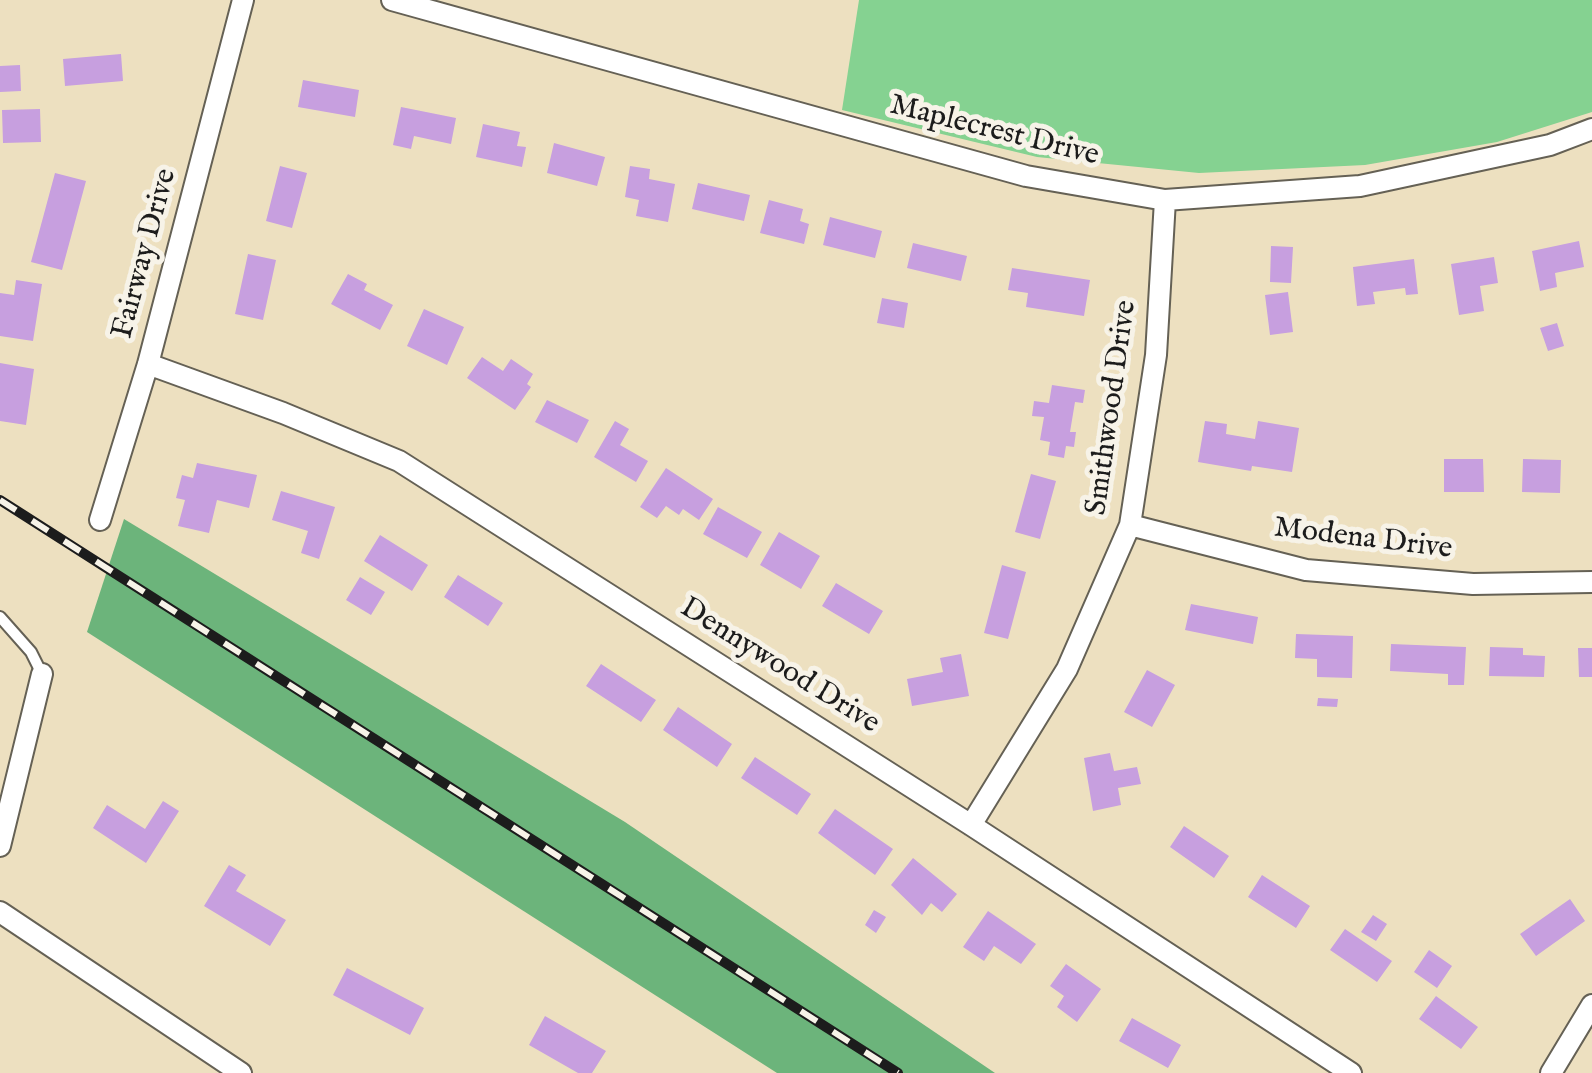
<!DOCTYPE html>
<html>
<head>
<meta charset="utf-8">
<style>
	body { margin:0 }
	canvas { display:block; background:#ede0c0 }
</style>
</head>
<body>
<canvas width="1592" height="1073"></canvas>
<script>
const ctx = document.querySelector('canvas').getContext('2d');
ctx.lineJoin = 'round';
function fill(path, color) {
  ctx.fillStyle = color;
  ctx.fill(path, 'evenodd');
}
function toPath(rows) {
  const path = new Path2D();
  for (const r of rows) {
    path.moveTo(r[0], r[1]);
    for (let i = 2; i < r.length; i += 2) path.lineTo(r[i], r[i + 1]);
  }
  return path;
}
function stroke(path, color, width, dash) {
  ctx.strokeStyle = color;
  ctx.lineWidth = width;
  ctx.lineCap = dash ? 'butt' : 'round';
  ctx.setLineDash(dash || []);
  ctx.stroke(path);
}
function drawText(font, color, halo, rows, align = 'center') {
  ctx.font = font + ' "IM FELL English",serif';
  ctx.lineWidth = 10;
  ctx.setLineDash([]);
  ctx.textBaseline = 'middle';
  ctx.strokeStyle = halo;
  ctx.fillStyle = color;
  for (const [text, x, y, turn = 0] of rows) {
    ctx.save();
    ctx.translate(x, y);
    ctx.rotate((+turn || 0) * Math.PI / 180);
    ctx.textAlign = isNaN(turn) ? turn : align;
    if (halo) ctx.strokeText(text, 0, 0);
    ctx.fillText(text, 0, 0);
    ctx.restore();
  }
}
const green = toPath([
	[859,0,1592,0,1592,112,1497,142,1365,165,1199,173,1037,157,842,110]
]);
const forest = toPath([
	[124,519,625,822,995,1073,777,1073,87,632]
]);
const building = toPath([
	[121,54,123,81,65,86,63,59],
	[20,65,21,91,0,92,0,66],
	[303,80,359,90,355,117,298,107],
	[401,107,456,118,451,144,414,136,411,149,393,145],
	[40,109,41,142,3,143,2,110],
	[483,124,520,132,517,146,526,147,522,167,476,157],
	[554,143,605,157,597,186,547,173],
	[280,166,307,173,292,228,266,221],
	[630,166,650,169,649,179,675,184,668,222,636,216,639,200,625,197],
	[55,173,86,181,62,270,31,262],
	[698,183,750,195,744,221,692,209],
	[769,200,803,209,800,221,809,224,804,244,760,233],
	[830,217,882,231,875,258,823,245],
	[1579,241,1584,267,1555,273,1557,287,1540,291,1532,251],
	[913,243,967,256,961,281,907,268],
	[1271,246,1293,247,1291,283,1270,282],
	[248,254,276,260,263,320,235,314],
	[1494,257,1498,283,1480,286,1484,311,1459,315,1451,264],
	[1414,259,1418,294,1406,295,1405,288,1373,292,1375,304,1357,306,1353,267],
	[1012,268,1090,280,1084,316,1026,307,1028,293,1008,290],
	[348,274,367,284,364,290,393,305,380,330,331,304],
	[16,280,42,284,33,341,0,336,0,293,14,295],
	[1288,292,1293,332,1270,335,1265,295],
	[882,298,908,303,904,328,877,323],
	[424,309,464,327,447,365,407,346],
	[1557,323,1564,346,1548,351,1540,328],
	[482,357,503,371,511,359,533,374,527,384,531,387,515,410,467,378],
	[0,363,34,369,26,425,0,421],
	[1052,385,1085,390,1083,403,1075,402,1070,432,1076,432,1074,447,1066,446,1064,458,1048,455,1050,442,1040,440,1044,417,1032,416,1034,401,1049,403],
	[547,400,589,420,577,443,535,422],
	[615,421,629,429,620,445,648,461,636,482,594,457],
	[1205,421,1227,424,1226,434,1255,439,1258,421,1299,428,1292,472,1252,466,1251,471,1198,462],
	[1444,459,1483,459,1484,492,1444,492],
	[1523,459,1561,460,1560,493,1522,492],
	[197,463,257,475,249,508,217,500,209,533,178,526,185,500,176,498,182,475,193,478],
	[666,468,713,499,699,520,683,509,679,515,666,506,657,518,640,507],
	[1031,474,1056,481,1040,539,1015,532],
	[281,491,335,507,319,559,301,553,308,531,272,520],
	[718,507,762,532,747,558,703,534],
	[779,532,820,556,801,589,760,565],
	[380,535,428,565,412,591,364,561],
	[1002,565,1026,572,1008,639,984,633],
	[458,575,503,603,488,626,444,597],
	[360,577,385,592,371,615,346,600],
	[836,583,883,611,869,634,822,606],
	[1191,604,1258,617,1253,644,1185,630],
	[1296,634,1353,636,1352,678,1317,677,1317,659,1295,658],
	[1391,644,1466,647,1464,685,1448,685,1448,674,1390,671],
	[1490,647,1523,648,1523,655,1545,656,1544,677,1489,676],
	[1578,648,1592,648,1592,677,1579,677],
	[961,654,969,696,912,706,907,679,943,672,940,658],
	[601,664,656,700,641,722,586,686],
	[1147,670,1175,685,1152,727,1124,712],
	[1318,698,1338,699,1337,707,1317,706],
	[678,707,732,744,717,767,663,730],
	[1110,753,1114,771,1137,767,1141,784,1118,788,1121,805,1093,811,1084,758],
	[755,757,811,794,797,815,741,778],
	[163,801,179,811,146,863,93,828,107,805,145,829],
	[835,809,893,849,875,875,818,833],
	[1184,826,1229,856,1214,878,1170,847],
	[913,858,957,894,942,912,931,903,922,915,891,885],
	[229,865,246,875,236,891,286,920,270,946,204,906],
	[1262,875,1310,906,1296,928,1248,897],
	[1570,899,1585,921,1536,956,1520,934],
	[874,910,886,917,876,933,865,925],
	[988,911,1036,944,1021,964,994,946,984,961,963,947],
	[1373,915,1387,924,1376,941,1361,932],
	[1345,929,1392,961,1377,982,1330,950],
	[1429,950,1452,966,1437,988,1414,972],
	[1066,964,1101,989,1077,1022,1057,1007,1064,996,1050,986],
	[347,968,424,1008,410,1035,333,995],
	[1436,996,1478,1027,1461,1049,1419,1019],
	[545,1016,606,1051,592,1073,578,1073,529,1045],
	[1132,1018,1181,1045,1168,1068,1119,1041]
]);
const service = toPath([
	[0,617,31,652,42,674]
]);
const minor = toPath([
	[392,0,1026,176,1165,200,1360,186,1550,145,1592,129],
	[148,364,283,413,399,461,971,825,1351,1073],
	[100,520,148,364,243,0],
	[1130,525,1306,570,1473,584,1592,582],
	[971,825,1067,669,1130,525,1156,355,1165,200],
	[0,846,42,674],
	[0,912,241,1073],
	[1551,1073,1592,1005]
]);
const rail = toPath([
	[0,500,898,1073]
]);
const streetNames = [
	["Maplecrest Drive",994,132,14],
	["Fairway Drive",146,254,-75],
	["Smithwood Drive",1113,408,-82],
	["Modena Drive",1363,540,7],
	["Dennywood Drive",779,667,32]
];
fill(green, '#85d291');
fill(forest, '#6cb47b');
fill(building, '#c79fdf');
stroke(service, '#656155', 14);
stroke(minor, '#656155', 24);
stroke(service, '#fff', 10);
stroke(minor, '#fff', 20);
stroke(rail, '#1c1c1c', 10);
stroke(rail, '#f7f3e8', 6, [19]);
drawText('30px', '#1c1c1c', '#f7f3e8', streetNames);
</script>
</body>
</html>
